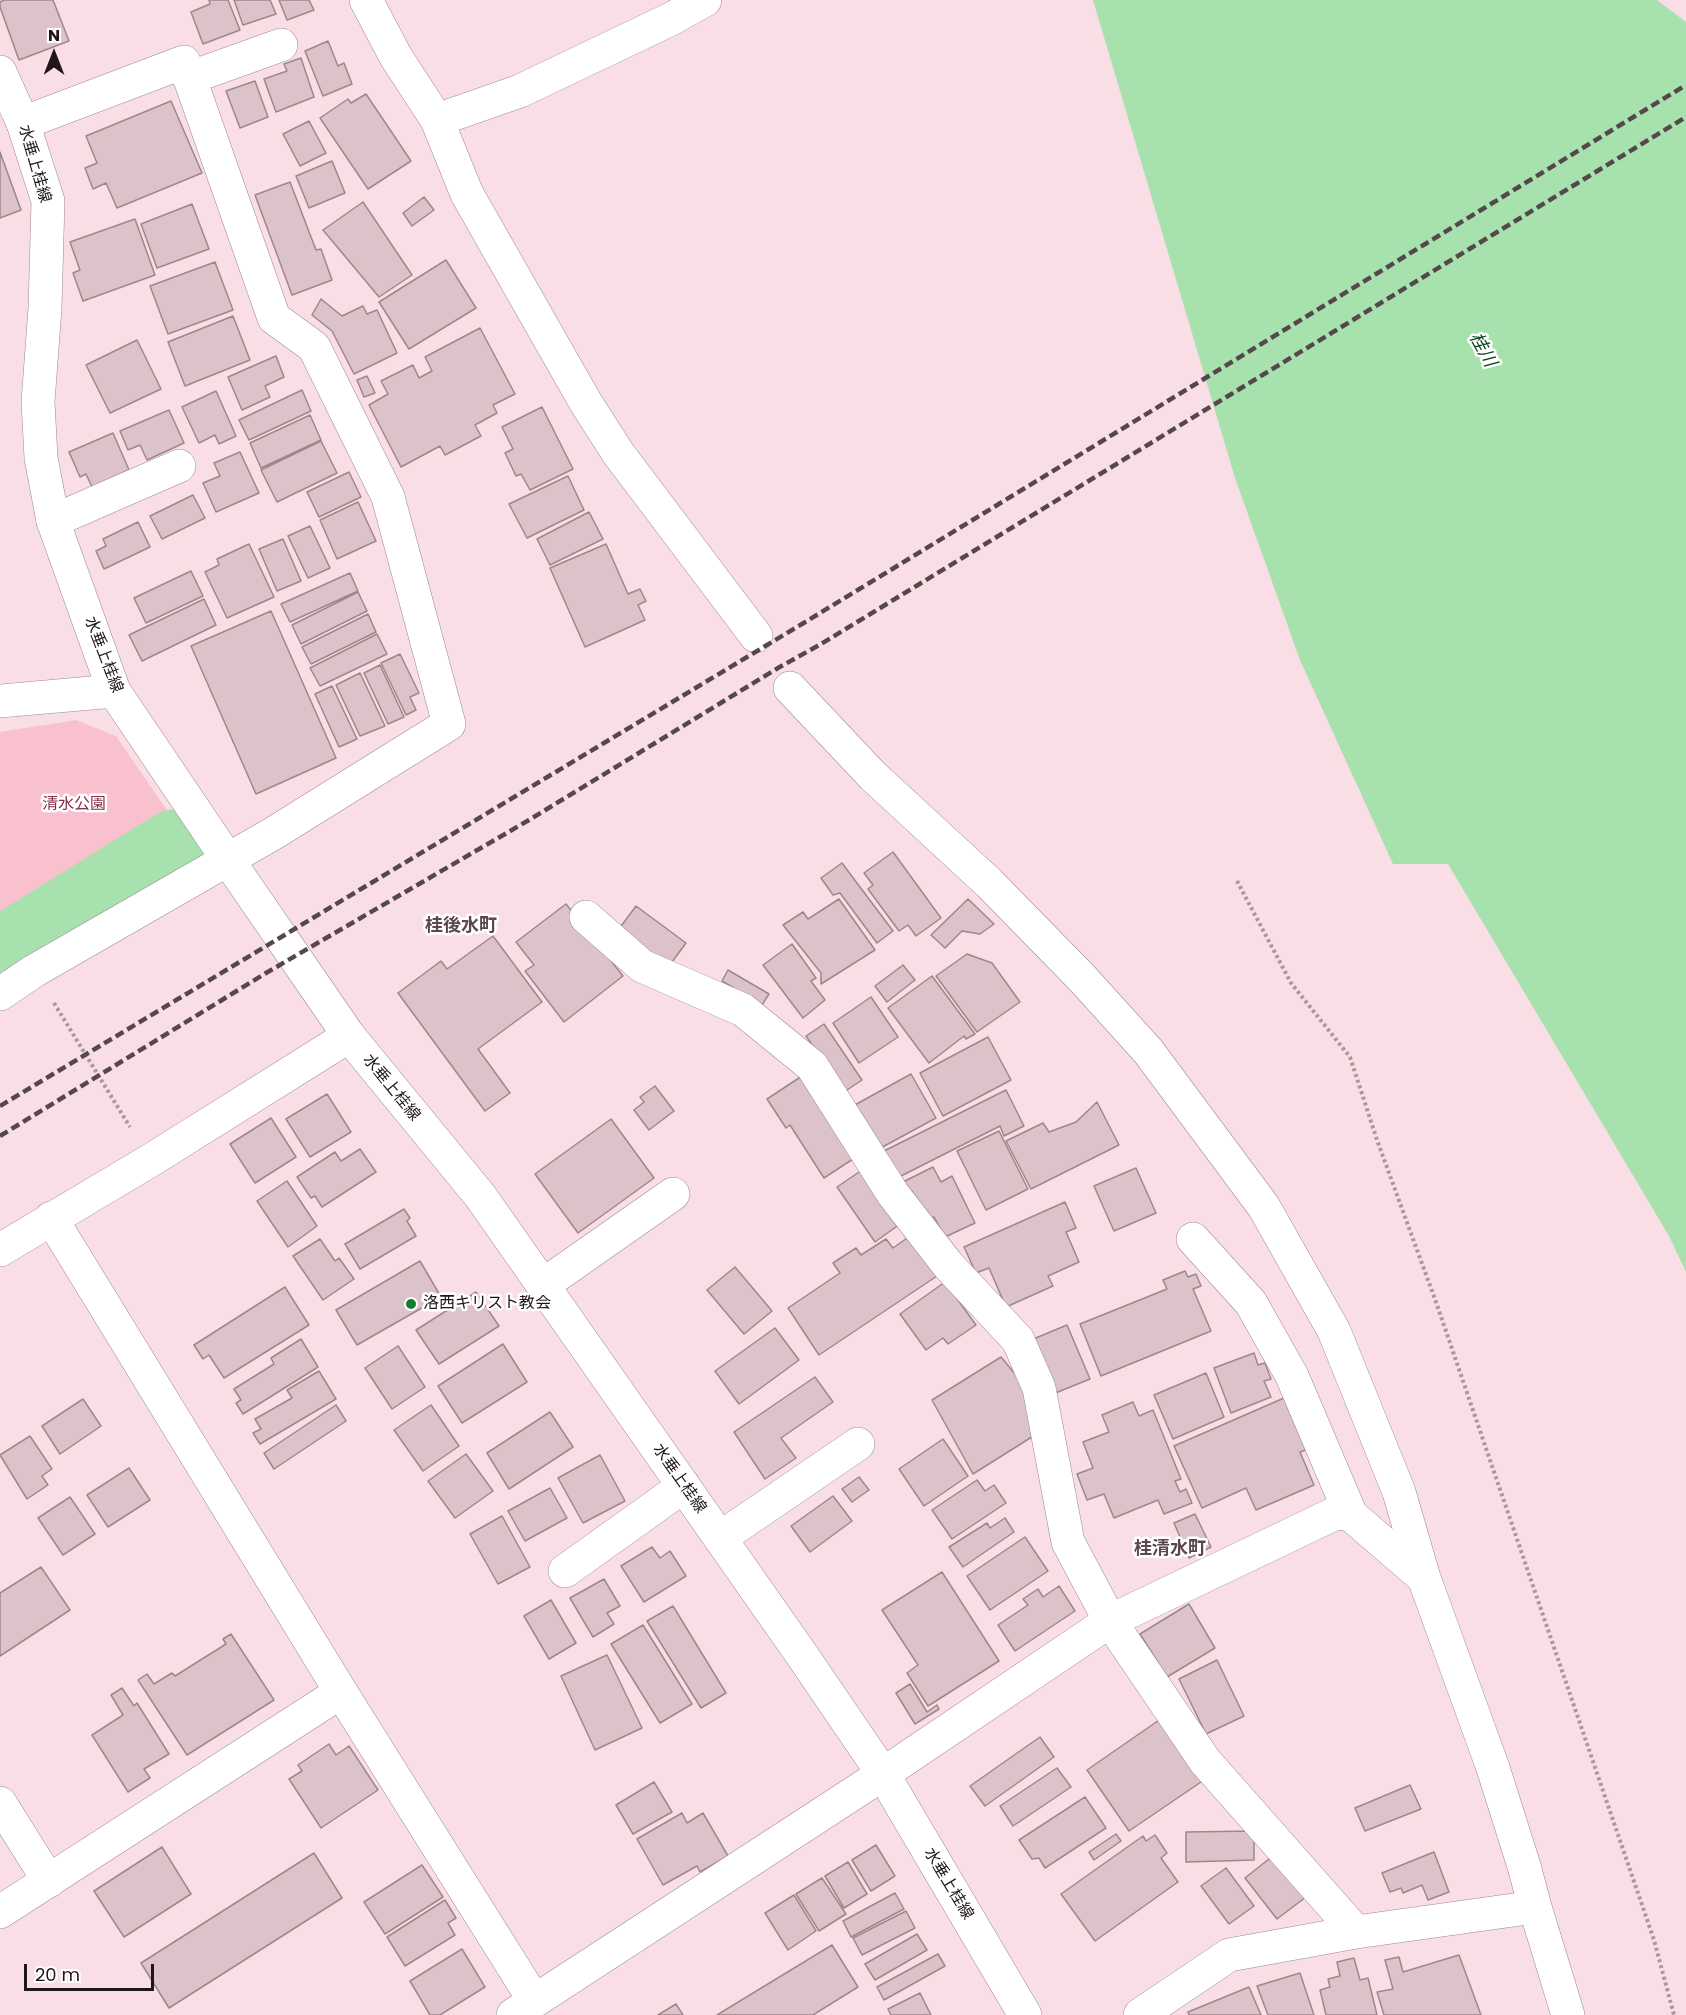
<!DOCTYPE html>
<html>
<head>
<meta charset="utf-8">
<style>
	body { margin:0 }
	#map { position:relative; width:1686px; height:2015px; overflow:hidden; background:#f9dfe5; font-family:Poppins,sans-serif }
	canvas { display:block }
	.north { position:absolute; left:24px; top:24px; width:60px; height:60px; -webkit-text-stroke:4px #fff; paint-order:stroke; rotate:0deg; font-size:16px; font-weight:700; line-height:24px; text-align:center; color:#1e1618 }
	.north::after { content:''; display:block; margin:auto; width:21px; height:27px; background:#1e1618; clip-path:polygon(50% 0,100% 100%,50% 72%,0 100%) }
	.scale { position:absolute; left:24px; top:1964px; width:130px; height:27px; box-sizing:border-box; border:3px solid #1e1618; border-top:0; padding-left:8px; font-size:18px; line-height:21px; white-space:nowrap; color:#1e1618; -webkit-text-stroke:4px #fff; paint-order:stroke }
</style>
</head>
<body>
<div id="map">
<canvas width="1686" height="2015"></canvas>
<div class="north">N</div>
<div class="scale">20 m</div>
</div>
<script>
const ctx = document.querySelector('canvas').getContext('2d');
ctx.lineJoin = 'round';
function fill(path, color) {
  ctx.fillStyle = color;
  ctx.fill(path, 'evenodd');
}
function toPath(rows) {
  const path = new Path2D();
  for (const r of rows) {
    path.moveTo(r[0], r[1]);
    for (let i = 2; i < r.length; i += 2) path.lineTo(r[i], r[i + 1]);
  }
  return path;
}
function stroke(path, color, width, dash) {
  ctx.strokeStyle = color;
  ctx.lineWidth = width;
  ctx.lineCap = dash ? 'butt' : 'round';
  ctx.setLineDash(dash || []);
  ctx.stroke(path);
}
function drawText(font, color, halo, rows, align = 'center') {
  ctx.font = font + ' Poppins,"Noto Sans JP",sans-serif';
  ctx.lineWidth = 5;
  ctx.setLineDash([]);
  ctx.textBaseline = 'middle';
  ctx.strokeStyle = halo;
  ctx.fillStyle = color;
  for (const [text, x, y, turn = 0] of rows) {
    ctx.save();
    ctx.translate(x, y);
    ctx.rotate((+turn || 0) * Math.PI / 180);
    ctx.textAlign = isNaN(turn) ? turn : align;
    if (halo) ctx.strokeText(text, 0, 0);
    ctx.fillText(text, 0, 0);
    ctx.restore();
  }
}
const green = toPath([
	[76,720,116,736,175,822,177,831,0,939,0,732]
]);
const water = toPath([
	[1093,0,1657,0,1686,22,1686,1272,1669,1236,1448,864,1393,864,1300,660,1235,478]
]);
const river = toPath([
	[0,957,176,848]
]);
const building = toPath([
	[4,0,53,0,69,41,19,60,0,7,0,2,4,0],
	[209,0,228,0,240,30,203,44,191,12,210,4,209,0],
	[234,0,270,0,276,14,243,25,234,0],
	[279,0,309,0,314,10,287,20,279,0],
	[328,41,338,66,344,63,352,84,323,96,305,51,328,41],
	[301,58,314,97,276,112,264,79,287,71,284,64,301,58],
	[255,81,268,117,240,128,226,91,255,81],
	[366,94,411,161,368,189,320,118,348,99,351,103,366,94],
	[171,101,202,173,117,208,106,183,93,189,85,168,97,163,86,136,171,101],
	[309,121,326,153,300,166,283,134,309,121],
	[0,152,21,210,0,218,0,152],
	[332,161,345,193,309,208,296,176,332,161],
	[290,182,316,250,321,249,332,280,292,295,255,195,290,182],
	[424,197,434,210,412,226,403,213,424,197],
	[363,202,412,275,379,297,323,230,363,202],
	[192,204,209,249,157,268,141,224,192,204],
	[135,219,155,275,83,301,73,273,80,270,70,242,135,219],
	[446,260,476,308,409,349,379,302,446,260],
	[215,262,233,310,168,334,150,286,215,262],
	[321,299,342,316,363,306,367,314,377,310,397,353,354,374,332,331,312,315,321,299],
	[233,316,250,360,185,386,168,342,233,316],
	[480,328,515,394,493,405,497,413,475,425,481,436,445,455,440,446,401,467,369,405,388,394,381,381,413,365,419,378,432,371,425,357,480,328],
	[137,340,161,389,110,413,86,365,137,340],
	[276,356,284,377,265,386,270,397,242,410,228,377,276,356],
	[367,376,375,393,364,397,357,380,367,376],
	[302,390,311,411,249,440,239,420,302,390],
	[216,391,236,436,219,444,215,435,199,443,182,407,216,391],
	[542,407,573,469,530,490,521,474,516,476,505,453,513,449,502,427,542,407],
	[169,410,184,443,147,460,140,445,128,450,120,431,169,410],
	[310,415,321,440,261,468,250,443,310,415],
	[113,433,129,470,92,487,86,474,80,477,69,452,113,433],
	[321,441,337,473,277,502,261,470,321,441],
	[240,452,259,493,216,512,203,483,220,476,214,463,240,452],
	[349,472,361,497,319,517,307,492,349,472],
	[568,476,584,510,527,538,509,504,568,476],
	[193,495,205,518,162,539,150,516,193,495],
	[358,502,376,541,337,559,320,520,358,502],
	[589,512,603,539,550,565,537,539,589,512],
	[138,522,150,547,104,569,96,551,106,546,103,539,138,522],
	[310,526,330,568,308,578,288,536,310,526],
	[283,539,301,581,277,591,259,549,283,539],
	[249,544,274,597,227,618,205,572,219,565,217,559,249,544],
	[606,544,628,594,640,589,646,601,638,605,645,620,585,647,550,568,606,544],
	[191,571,203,596,146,623,134,598,191,571],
	[350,573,358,591,290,622,281,604,350,573],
	[358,592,367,611,301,644,292,625,358,592],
	[204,599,216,625,142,661,129,635,204,599],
	[271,611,336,758,256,794,191,646,271,611],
	[368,614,376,632,311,664,302,647,368,614],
	[377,634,387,654,320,686,310,668,377,634],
	[400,654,419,693,410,697,416,710,406,715,381,663,400,654],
	[380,665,404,717,388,724,364,673,380,665],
	[360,673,385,726,360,736,336,685,360,673],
	[332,686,357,739,339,747,315,694,332,686],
	[893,852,941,918,916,936,908,925,899,931,868,889,873,885,864,873,893,852],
	[842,863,893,931,877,943,840,893,833,895,821,878,842,863],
	[839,899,875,950,821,984,821,973,783,925,803,912,808,919,839,899],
	[968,899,994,924,980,934,962,931,945,948,931,935,968,899],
	[566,904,623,976,564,1022,525,971,534,965,516,942,566,904],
	[636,906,686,943,669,966,619,929,636,906],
	[493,936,542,1002,478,1049,510,1093,485,1111,398,993,441,961,447,969,493,936],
	[792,944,816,978,811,981,825,1000,803,1018,763,965,792,944],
	[967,954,992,963,1020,1002,977,1032,936,976,967,954],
	[903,965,915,980,887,1002,875,986,903,965],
	[728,970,769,994,762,1005,722,981,728,970],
	[932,976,975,1034,966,1039,964,1036,929,1063,888,1008,932,976],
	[871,997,898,1037,859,1063,833,1023,871,997],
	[824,1024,862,1080,844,1092,806,1036,824,1024],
	[988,1037,1011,1080,943,1116,920,1073,988,1037],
	[911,1074,936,1118,877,1150,853,1106,911,1074],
	[802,1076,856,1157,824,1178,790,1125,786,1128,767,1099,802,1076],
	[655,1086,674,1111,649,1130,634,1110,644,1102,640,1097,655,1086],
	[1006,1090,1024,1126,1004,1136,1000,1126,897,1178,884,1151,1006,1090],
	[327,1094,351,1132,310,1157,286,1119,327,1094],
	[1097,1102,1119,1145,1031,1189,1006,1141,1043,1123,1049,1132,1076,1122,1097,1102],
	[271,1118,296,1157,255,1183,230,1144,271,1118],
	[611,1119,654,1178,578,1233,535,1174,611,1119],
	[999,1131,1028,1189,986,1210,957,1151,999,1131],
	[360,1149,376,1172,322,1207,315,1196,311,1198,297,1177,335,1152,341,1161,360,1149],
	[933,1167,941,1182,952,1176,975,1223,945,1237,934,1217,927,1221,912,1191,907,1194,901,1183,933,1167],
	[1136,1168,1156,1213,1114,1231,1094,1186,1136,1168],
	[862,1170,900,1224,875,1242,837,1187,862,1170],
	[287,1181,317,1226,288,1247,257,1201,287,1181],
	[1065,1202,1076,1228,1066,1232,1079,1262,1048,1276,1053,1286,1006,1307,989,1268,976,1273,964,1247,1065,1202],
	[404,1209,410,1218,407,1221,416,1236,360,1269,345,1244,404,1209],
	[910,1236,937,1276,819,1355,788,1308,840,1273,833,1263,856,1248,861,1255,886,1239,893,1248,910,1236],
	[320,1239,335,1261,339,1258,354,1279,323,1300,293,1256,320,1239],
	[420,1261,441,1297,357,1345,336,1310,420,1261],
	[735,1267,772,1311,744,1334,707,1290,735,1267],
	[1185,1271,1188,1277,1196,1274,1201,1286,1193,1289,1211,1331,1101,1376,1080,1324,1167,1289,1163,1280,1185,1271],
	[945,1282,976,1325,948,1344,943,1338,926,1350,900,1314,945,1282],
	[285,1287,309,1325,224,1378,209,1355,203,1359,194,1345,285,1287],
	[476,1292,499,1326,439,1364,416,1330,476,1292],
	[1067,1325,1090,1379,1053,1394,1031,1340,1067,1325],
	[775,1328,799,1360,739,1404,715,1371,775,1328],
	[301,1339,318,1367,243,1414,236,1403,241,1400,234,1389,274,1364,271,1358,301,1339],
	[503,1344,527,1382,462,1423,438,1386,503,1344],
	[398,1346,425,1387,392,1409,365,1368,398,1346],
	[1254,1353,1258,1365,1265,1363,1271,1379,1264,1381,1271,1397,1231,1413,1214,1368,1254,1353],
	[1001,1357,1020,1380,1035,1435,973,1474,932,1400,1001,1357],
	[319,1371,336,1399,260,1444,253,1433,261,1429,255,1419,292,1398,287,1390,319,1371],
	[1206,1373,1224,1417,1173,1439,1154,1395,1206,1373],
	[815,1377,833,1402,781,1438,796,1458,765,1479,734,1432,815,1377],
	[1284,1398,1306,1450,1300,1452,1314,1485,1256,1510,1246,1488,1202,1508,1174,1446,1284,1398],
	[83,1399,101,1426,60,1454,42,1426,83,1399],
	[1133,1402,1139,1416,1153,1410,1181,1479,1175,1481,1180,1492,1186,1489,1192,1503,1164,1514,1158,1500,1114,1518,1104,1494,1087,1500,1077,1474,1093,1468,1083,1442,1109,1432,1102,1415,1133,1402],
	[336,1405,346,1421,274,1469,264,1453,336,1405],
	[431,1405,459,1446,423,1471,394,1430,431,1405],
	[550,1412,573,1447,509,1489,487,1453,550,1412],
	[30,1436,52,1469,42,1476,48,1485,27,1499,0,1455,30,1436],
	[943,1439,968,1476,924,1506,899,1469,943,1439],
	[466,1454,493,1491,455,1518,428,1481,466,1454],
	[600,1455,625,1501,583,1523,558,1478,600,1455],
	[129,1468,150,1500,108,1527,87,1495,129,1468],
	[859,1477,869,1490,852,1502,842,1489,859,1477],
	[977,1480,985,1491,994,1485,1006,1503,952,1539,932,1510,977,1480],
	[550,1488,567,1518,525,1541,508,1511,550,1488],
	[833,1496,852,1521,810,1552,791,1526,833,1496],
	[70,1497,95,1534,63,1555,38,1518,70,1497],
	[1195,1514,1211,1547,1189,1558,1174,1523,1195,1514],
	[502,1516,530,1567,498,1584,470,1534,502,1516],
	[1005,1518,1014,1532,963,1567,949,1547,987,1523,990,1528,1005,1518],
	[1025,1537,1048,1571,990,1610,967,1576,1025,1537],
	[652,1547,660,1558,670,1551,686,1576,644,1602,621,1566,652,1547],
	[41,1567,70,1610,0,1656,0,1593,41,1567],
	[942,1572,999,1661,928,1706,907,1673,918,1665,882,1610,942,1572],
	[604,1579,620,1606,607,1613,614,1624,593,1637,570,1598,604,1579],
	[1059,1586,1075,1611,1015,1651,998,1625,1028,1605,1023,1599,1038,1589,1043,1597,1059,1586],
	[551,1600,576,1643,549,1659,524,1616,551,1600],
	[1189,1604,1215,1648,1167,1677,1140,1634,1189,1604],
	[673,1606,726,1693,701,1708,647,1621,673,1606],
	[643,1625,692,1704,660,1723,611,1644,643,1625],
	[231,1634,274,1700,187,1755,138,1680,147,1674,154,1684,172,1673,175,1676,226,1644,223,1639,231,1634],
	[607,1655,642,1728,595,1750,561,1676,607,1655],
	[1217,1660,1244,1716,1206,1734,1179,1679,1217,1660],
	[910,1684,927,1712,937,1705,939,1709,915,1724,896,1693,910,1684],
	[122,1688,134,1706,137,1703,169,1754,144,1769,150,1778,128,1792,92,1735,123,1715,111,1695,122,1688],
	[1162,1718,1204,1780,1129,1831,1087,1770,1162,1718],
	[1040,1737,1054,1757,985,1806,970,1786,1040,1737],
	[329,1744,336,1755,349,1746,378,1790,321,1828,289,1779,302,1771,298,1765,329,1744],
	[1057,1768,1071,1787,1013,1826,1000,1806,1057,1768],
	[654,1782,672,1812,633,1834,616,1805,654,1782],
	[1410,1785,1421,1809,1365,1831,1355,1808,1410,1785],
	[1085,1797,1106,1828,1045,1868,1039,1858,1032,1859,1019,1840,1085,1797],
	[682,1813,687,1823,703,1813,728,1856,700,1872,697,1866,663,1885,637,1839,682,1813],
	[1254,1831,1254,1860,1186,1862,1186,1832,1254,1831],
	[1116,1834,1121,1841,1094,1860,1089,1852,1116,1834],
	[1155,1835,1167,1853,1161,1858,1178,1882,1095,1941,1061,1894,1143,1836,1146,1841,1155,1835],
	[876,1845,895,1876,871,1891,852,1860,876,1845],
	[162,1847,191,1894,124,1937,94,1891,162,1847],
	[1434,1852,1449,1892,1428,1900,1422,1885,1403,1893,1401,1888,1390,1892,1382,1873,1434,1852],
	[314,1853,342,1898,169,2008,141,1963,314,1853],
	[1274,1855,1306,1897,1277,1919,1245,1878,1274,1855],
	[848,1862,867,1894,844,1908,825,1876,848,1862],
	[422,1865,443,1897,385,1934,364,1902,422,1865],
	[1226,1868,1254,1906,1229,1924,1201,1886,1226,1868],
	[822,1878,846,1914,819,1931,796,1894,822,1878],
	[895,1893,904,1909,851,1937,843,1921,895,1893],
	[794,1895,816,1931,788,1950,765,1913,794,1895],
	[445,1900,456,1918,448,1923,455,1935,405,1966,387,1937,445,1900],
	[906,1911,915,1928,862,1955,853,1938,906,1911],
	[917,1934,927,1950,875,1980,865,1964,917,1934],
	[832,1945,858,1987,813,2015,717,2015,832,1945],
	[462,1949,485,1987,440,2015,430,2015,410,1981,462,1949],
	[938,1954,945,1966,884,2000,877,1987,938,1954],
	[1459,1955,1481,2015,1384,2015,1377,1992,1393,1989,1385,1960,1399,1957,1403,1972,1459,1955],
	[1354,1958,1360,1980,1368,1978,1377,2015,1326,2015,1320,1990,1330,1987,1328,1979,1340,1976,1337,1962,1354,1958],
	[1300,1973,1314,2015,1268,2015,1257,1986,1300,1973],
	[1249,1987,1261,2015,1189,2015,1188,2012,1249,1987],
	[920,1993,931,2015,891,2015,888,2009,920,1993],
	[676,2004,683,2015,658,2015,676,2004]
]);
const path = toPath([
	[1237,881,1291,983,1350,1057,1377,1140,1436,1302,1654,1940,1674,2015],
	[54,1003,130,1127]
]);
const minor = toPath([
	[366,0,396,57,437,120,467,194,586,403,618,453,756,636],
	[189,78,281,45],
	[437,120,520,91,671,19,705,0],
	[53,521,179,466],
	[790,688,873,776,989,883,1082,978,1148,1051,1264,1207,1334,1331,1399,1492,1424,1578,1493,1768,1524,1866,1535,1907,1568,2015],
	[0,701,114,691],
	[586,917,642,966,743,1010,812,1066,893,1194,948,1265,1018,1340,1039,1388,1068,1542,1110,1621,1205,1761,1356,1932],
	[0,994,34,971,274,833,449,724,388,497,314,347,274,318,184,62,23,123],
	[51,1218,341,1692,534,2000],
	[1193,1239,1251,1303,1292,1376,1351,1515],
	[0,1250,151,1160,349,1036],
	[543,1285,673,1194],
	[720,1538,858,1444],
	[565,1571,684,1486],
	[0,1803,49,1881],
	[0,1912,341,1692],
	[513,2015,883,1774,1110,1621,1336,1513,1351,1515,1424,1578],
	[1140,2015,1229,1955,1356,1932,1535,1907]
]);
const major = toPath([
	[0,72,23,123,48,201,45,308,38,402,41,458,53,521,114,691,228,860,349,1036,481,1197,804,1658,883,1774,1025,2015]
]);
const rail = toPath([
	[0,1106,802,624,1686,85],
	[0,1136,266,973,529,820,778,668,821,644,1686,117]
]);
const markers = [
	[411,1304,6,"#157d31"]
];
const streetNames = [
	["水垂上桂線",34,164,74],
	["水垂上桂線",103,655,69],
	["水垂上桂線",391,1088,51],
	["水垂上桂線",679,1479,55],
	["水垂上桂線",948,1884,59]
];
const parkNames = [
	["清水公園",74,805]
];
const poiNames = [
	["洛西キリスト教会",423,1304]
];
const waterNames = [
	["桂川",1482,350,61]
];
const neighbourhoodNames = [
	["桂後水町",461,926],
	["桂清水町",1170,1549]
];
fill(green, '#f9c0ce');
fill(water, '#a7e1ad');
stroke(river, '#a7e1ad', 78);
fill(building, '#dcc3c9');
stroke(building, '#9e878c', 1.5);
stroke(minor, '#9e888d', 34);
stroke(major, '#9e888d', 34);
stroke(path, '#aa969b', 4, [3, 3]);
stroke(minor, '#fff', 33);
stroke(major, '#fff', 33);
stroke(rail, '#55484b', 4.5, [9, 4.5]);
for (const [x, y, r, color] of markers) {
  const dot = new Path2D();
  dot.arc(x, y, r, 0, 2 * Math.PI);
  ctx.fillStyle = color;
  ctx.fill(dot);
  stroke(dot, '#fff', 2);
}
drawText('16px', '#1e1618', '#fff', streetNames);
drawText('16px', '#862e4c', '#fff', parkNames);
drawText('16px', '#1e1618', '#fff', poiNames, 'left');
drawText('italic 18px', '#074819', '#fff', waterNames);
drawText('bold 18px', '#5b474c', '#fff', neighbourhoodNames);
</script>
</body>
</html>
